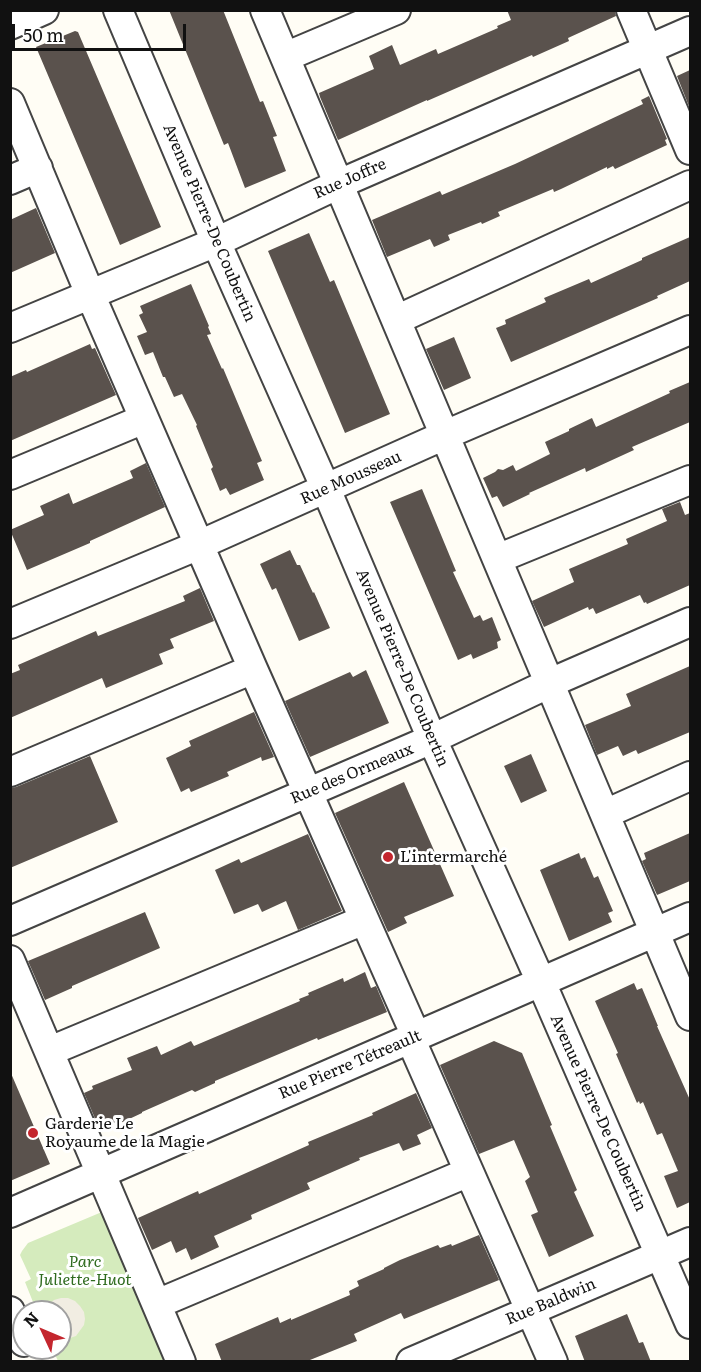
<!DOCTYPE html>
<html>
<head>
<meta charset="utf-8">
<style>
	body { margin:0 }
	#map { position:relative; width:701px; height:1372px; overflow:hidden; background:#fffdf5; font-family:Literata,serif }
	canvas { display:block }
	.frame { position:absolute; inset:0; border:12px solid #111; pointer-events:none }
	.north { position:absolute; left:12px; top:1300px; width:60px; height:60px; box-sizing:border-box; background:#fff; border:2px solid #a0a0a0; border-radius:50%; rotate:314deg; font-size:16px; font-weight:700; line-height:24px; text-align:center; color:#111 }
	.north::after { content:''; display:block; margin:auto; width:21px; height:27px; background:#c4262e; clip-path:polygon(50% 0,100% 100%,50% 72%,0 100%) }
	.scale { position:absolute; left:12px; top:24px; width:174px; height:27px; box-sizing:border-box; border:3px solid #111; border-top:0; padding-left:8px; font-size:18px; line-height:21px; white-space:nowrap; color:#111; -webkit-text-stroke:4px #fff; paint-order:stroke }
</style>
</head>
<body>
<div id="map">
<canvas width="701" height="1372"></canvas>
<div class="frame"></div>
<div class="north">N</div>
<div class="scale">50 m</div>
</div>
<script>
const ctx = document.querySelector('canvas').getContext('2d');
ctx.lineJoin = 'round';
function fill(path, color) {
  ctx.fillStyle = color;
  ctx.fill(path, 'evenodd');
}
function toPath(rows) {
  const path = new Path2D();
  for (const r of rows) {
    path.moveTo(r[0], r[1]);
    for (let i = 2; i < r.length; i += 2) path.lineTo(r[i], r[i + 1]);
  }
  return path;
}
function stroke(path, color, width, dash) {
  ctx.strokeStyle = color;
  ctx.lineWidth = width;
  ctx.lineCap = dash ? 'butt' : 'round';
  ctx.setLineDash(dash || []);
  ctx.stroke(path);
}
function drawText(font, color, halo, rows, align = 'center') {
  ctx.font = font + ' Literata,serif';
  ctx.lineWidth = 6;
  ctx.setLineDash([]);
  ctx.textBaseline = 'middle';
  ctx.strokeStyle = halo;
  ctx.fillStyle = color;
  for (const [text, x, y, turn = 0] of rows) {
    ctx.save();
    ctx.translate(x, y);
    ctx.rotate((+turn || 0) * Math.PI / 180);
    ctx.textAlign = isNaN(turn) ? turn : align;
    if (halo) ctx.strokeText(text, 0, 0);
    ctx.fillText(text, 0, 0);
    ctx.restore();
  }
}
const green = toPath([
	[109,1209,174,1361,58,1361,52,1348,60,1348,60,1312,37,1312,25,1282,31,1279,20,1255,22,1251,28,1243]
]);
const plaza = toPath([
	[61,1298,68,1298,75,1301,80,1306,84,1312,85,1319,84,1325,76,1336,64,1340,60,1339,60,1312,45,1312,48,1305,54,1300]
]);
const building = toPath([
	[169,10,223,10,260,102,263,101,277,136,273,137,286,171,245,188,228,143,224,145],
	[507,10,615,10,616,16,568,38,569,41,533,57,532,55,427,101,427,100,338,140,320,97,319,93,374,69,369,56,392,45,400,65,436,49,438,54,498,28,497,26,511,20],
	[75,31,78,32,161,227,120,245,36,47],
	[690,70,690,109,677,76],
	[649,96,667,139,665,140,667,145,615,169,613,166,607,169,607,167,561,189,554,192,553,189,498,212,500,216,482,224,481,222,448,235,450,240,434,247,430,239,387,257,372,220,440,191,442,195,515,164,643,104,641,100],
	[36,208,55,253,10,273,10,220],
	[309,233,330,282,334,280,390,414,345,433,268,251],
	[690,237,690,281,657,296,658,298,511,362,496,328,506,324,505,320,546,302,544,298,589,279,591,283,642,260,642,258],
	[191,284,209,326,208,327,211,334,207,335,222,369,223,368,262,461,257,463,264,480,230,495,226,488,220,491,211,469,213,467,196,426,197,425,182,394,174,397,165,377,163,377,153,352,145,355,137,336,147,332,139,315,143,313,140,306],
	[454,337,471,378,444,390,426,349],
	[90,344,92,349,95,348,116,395,10,441,10,377,26,370,27,372],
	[690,382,690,422,632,447,634,450,586,472,585,468,529,493,530,494,503,507,497,496,492,498,483,478,495,472,498,469,503,470,513,465,516,471,550,454,545,442,569,431,569,429,592,418,596,427,670,393,669,391],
	[146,463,165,507,90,541,90,543,27,570,10,530,44,515,40,506,69,493,73,504,133,478,130,471],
	[422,489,456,571,453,572,474,618,480,615,483,621,492,617,501,640,497,642,498,648,473,659,471,654,458,660,390,502],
	[680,502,685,515,690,513,690,585,647,604,646,602,644,603,640,595,596,614,593,608,589,610,588,607,544,627,532,601,574,582,569,569,628,544,626,539,667,521,662,509],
	[290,550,297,565,300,565,313,593,314,592,330,628,299,641,276,588,272,590,260,564],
	[200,588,214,621,170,639,174,648,159,654,163,664,106,688,102,678,10,718,10,674,20,670,18,665,96,631,98,636,185,601,183,596],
	[690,666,690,732,638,754,636,750,623,756,618,746,597,755,585,725,631,706,626,694],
	[366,670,389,723,310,757,285,701,350,672,353,677],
	[254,712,274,757,262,761,261,757,227,772,229,776,191,792,189,788,181,792,166,758,191,746,189,741],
	[531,754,547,791,521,803,504,766],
	[90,756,118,822,10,868,10,788,16,787],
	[404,782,454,896,404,917,407,923,388,932,335,813],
	[690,833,690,881,657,895,642,861,646,859,644,853],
	[308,834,342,911,298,930,286,901,262,912,258,904,234,914,215,870,239,859,241,863],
	[579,853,581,859,585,857,594,878,598,876,613,911,608,913,612,922,569,941,540,870],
	[145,912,160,948,72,986,72,988,45,1000,28,961],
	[365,972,371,988,376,986,387,1012,318,1040,317,1038,215,1081,215,1083,195,1092,192,1090,142,1112,142,1113,127,1120,118,1124,116,1122,100,1130,84,1093,93,1089,92,1086,132,1070,127,1058,157,1046,161,1055,191,1041,194,1046,300,1001,299,999,309,995,308,993,343,978,344,982],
	[634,983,637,990,642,988,658,1026,657,1026,690,1100,690,1202,677,1208,664,1176,678,1171,662,1133,657,1135,643,1102,640,1104,639,1101,637,1103,616,1054,618,1053,595,1001],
	[494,1041,522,1053,552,1125,550,1126,577,1190,574,1192,594,1236,549,1257,531,1215,538,1212,525,1181,530,1177,514,1140,479,1154,440,1065],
	[10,1071,50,1164,10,1181],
	[416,1093,432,1128,417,1135,421,1144,403,1151,399,1143,359,1158,360,1160,307,1183,310,1189,251,1215,252,1219,214,1236,219,1247,191,1260,186,1248,176,1253,171,1241,152,1250,138,1218,198,1191,199,1194,309,1145,308,1142,373,1115,372,1113],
	[479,1235,499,1280,404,1319,401,1313,354,1334,357,1341,305,1362,222,1362,215,1344,278,1317,280,1323,291,1318,291,1320,350,1295,349,1291,359,1286,357,1281,384,1269,384,1268,400,1260,438,1245,440,1248,451,1244,452,1246],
	[627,1314,639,1343,643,1342,651,1362,585,1362,575,1336]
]);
const minor = toPath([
	[118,10,216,242,326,489,432,739,541,982,690,1324],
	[265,10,690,1016],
	[631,10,690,150],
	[10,25,44,10],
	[285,57,396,10],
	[10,103,90,294,253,669,416,1036],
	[10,180,38,168],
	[396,320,690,185],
	[10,328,216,242,339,184,690,31],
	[10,475,144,419],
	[497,559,690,480],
	[10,624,199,545,445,435,690,330],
	[10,772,253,669],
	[605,814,690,776],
	[10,921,432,739,550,683,690,622],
	[10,960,181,1362],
	[410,1038,553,1362],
	[50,1051,364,920],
	[10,1213,690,917],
	[157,1304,469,1172],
	[10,1311,24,1342],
	[411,1362,690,1242]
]);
const markers = [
	[388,857,6,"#c4262e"],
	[33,1133,6,"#c4262e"]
];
const streetNames = [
	["Rue Joffre",350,179,-24],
	["Avenue Pierre-De Coubertin",209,223,67],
	["Rue Mousseau",351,478,-24],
	["Avenue Pierre-De Coubertin",402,668,67],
	["Rue des Ormeaux",352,774,-23],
	["Rue Pierre Tétreault",350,1065,-23],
	["Avenue Pierre-De Coubertin",598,1113,66],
	["Rue Baldwin",551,1302,-23]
];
const poiNames = [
	["L'intermarché",400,857],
	["Garderie Le",45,1124],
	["Royaume de la Magie",45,1142]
];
const parkNames = [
	["Parc",85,1262],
	["Juliette-Huot",85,1280]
];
fill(green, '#d5ebbd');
fill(plaza, '#f1ede2');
fill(building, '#5a524d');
stroke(minor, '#444', 32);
stroke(minor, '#fff', 28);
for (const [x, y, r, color] of markers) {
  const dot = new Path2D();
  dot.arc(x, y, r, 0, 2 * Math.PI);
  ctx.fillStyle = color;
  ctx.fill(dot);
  stroke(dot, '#fff', 2);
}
drawText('16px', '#111', '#fff', streetNames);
drawText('16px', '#111', '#fff', poiNames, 'left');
drawText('italic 16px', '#2f6b1f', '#fff', parkNames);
</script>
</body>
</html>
